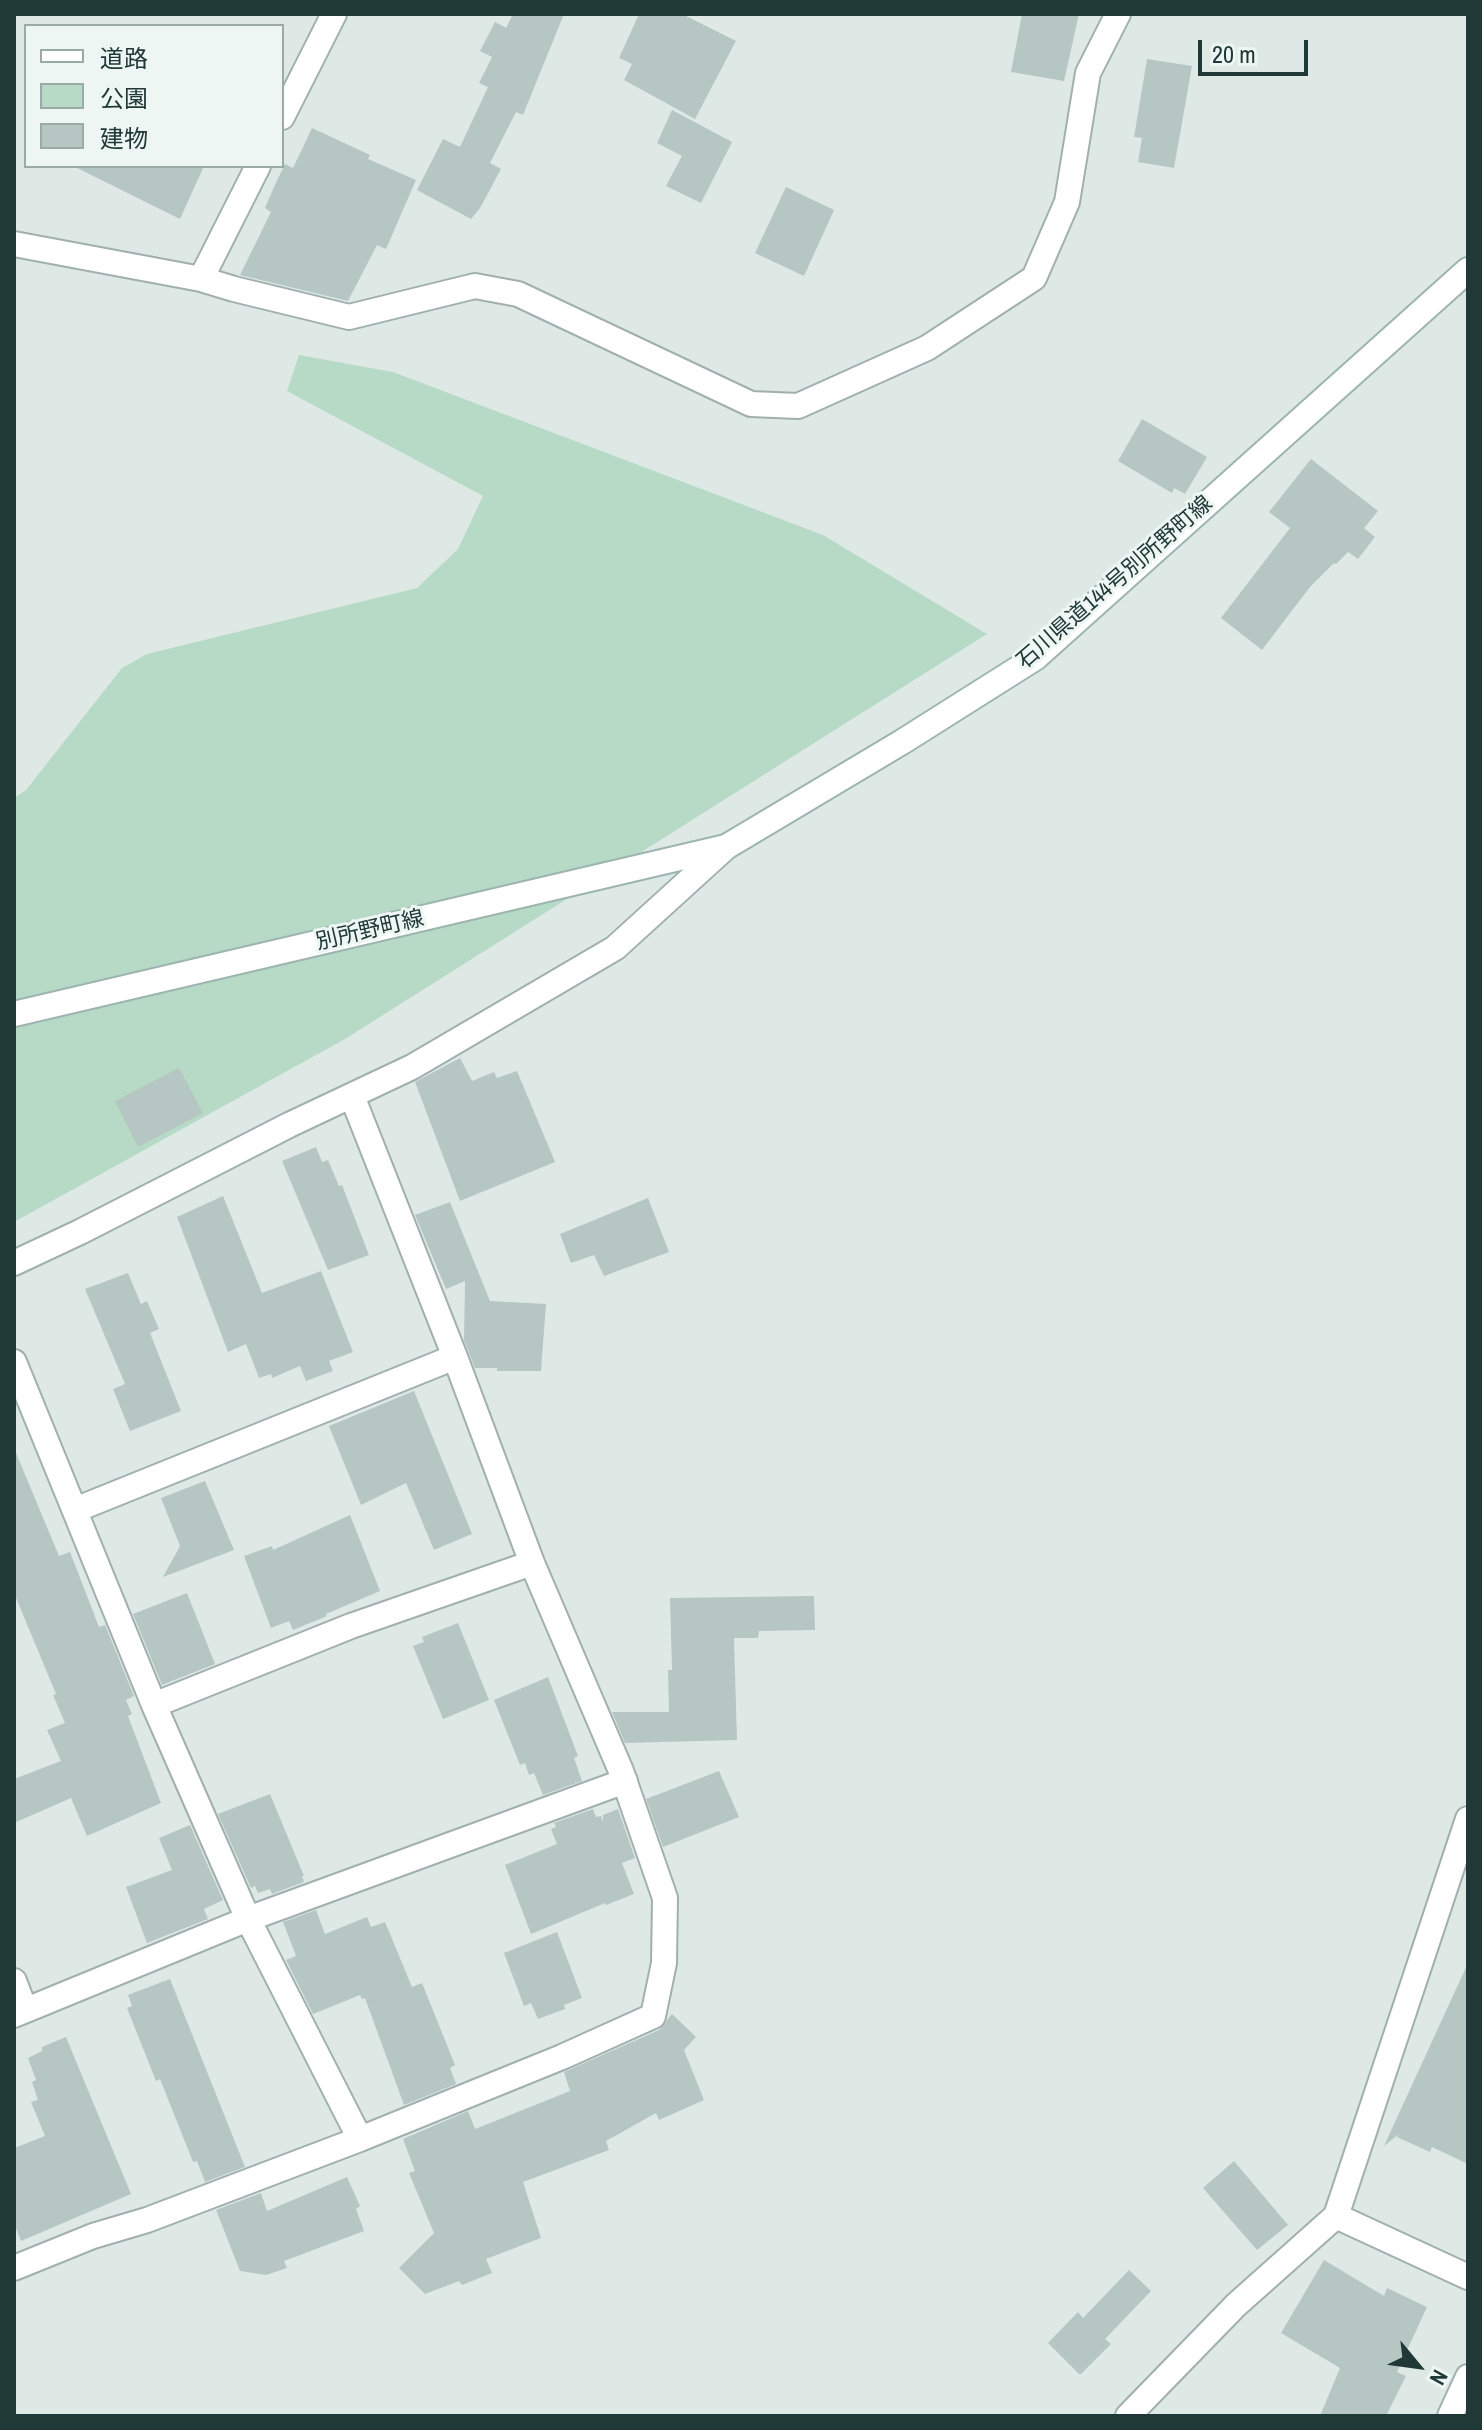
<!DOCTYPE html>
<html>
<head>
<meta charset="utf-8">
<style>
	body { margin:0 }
	#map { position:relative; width:1482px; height:2430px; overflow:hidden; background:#dee9e6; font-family:"Archivo Narrow","Noto Sans JP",sans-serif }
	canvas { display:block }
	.frame { position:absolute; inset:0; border:16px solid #203836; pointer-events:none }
	.legend { position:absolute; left:24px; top:24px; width:260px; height:144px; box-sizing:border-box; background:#eef6f3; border:2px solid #9caaa7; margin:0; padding:10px 14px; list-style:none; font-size:24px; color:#203836 }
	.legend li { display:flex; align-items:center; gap:16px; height:40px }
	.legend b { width:40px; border:2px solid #9caaa7 }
	.north { position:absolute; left:1378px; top:2326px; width:80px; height:80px; -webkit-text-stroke:6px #eef6f3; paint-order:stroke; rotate:119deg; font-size:22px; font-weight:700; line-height:32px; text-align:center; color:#203836 }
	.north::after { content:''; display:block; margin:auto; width:28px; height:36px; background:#203836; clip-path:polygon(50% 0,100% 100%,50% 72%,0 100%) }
	.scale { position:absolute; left:1198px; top:40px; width:110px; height:36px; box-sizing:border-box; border:4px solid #203836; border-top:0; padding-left:10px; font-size:24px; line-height:28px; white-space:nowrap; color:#203836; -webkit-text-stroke:6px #eef6f3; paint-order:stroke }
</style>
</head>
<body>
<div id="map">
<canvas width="1482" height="2430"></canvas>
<div class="frame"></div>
<ul class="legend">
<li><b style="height:10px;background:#fff"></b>道路</li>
<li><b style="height:22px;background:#b7dac7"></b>公園</li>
<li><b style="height:22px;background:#b6c6c2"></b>建物</li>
</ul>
<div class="north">N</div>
<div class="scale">20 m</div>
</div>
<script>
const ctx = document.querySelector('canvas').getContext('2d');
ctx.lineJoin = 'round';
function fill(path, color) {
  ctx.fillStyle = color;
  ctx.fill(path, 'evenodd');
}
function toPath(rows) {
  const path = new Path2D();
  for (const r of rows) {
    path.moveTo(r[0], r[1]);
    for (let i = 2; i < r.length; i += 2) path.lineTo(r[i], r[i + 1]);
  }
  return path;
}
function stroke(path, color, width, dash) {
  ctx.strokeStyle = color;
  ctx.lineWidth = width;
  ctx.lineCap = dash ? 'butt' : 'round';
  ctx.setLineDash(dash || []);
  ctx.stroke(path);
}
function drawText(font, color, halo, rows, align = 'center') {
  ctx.font = font + ' "Archivo Narrow","Noto Sans JP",sans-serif';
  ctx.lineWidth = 6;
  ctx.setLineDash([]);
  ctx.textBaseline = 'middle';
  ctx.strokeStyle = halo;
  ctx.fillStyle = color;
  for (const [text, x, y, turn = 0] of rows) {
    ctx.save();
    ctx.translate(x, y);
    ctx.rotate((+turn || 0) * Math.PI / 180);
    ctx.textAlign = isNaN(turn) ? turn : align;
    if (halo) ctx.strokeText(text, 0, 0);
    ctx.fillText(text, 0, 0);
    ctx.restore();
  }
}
const green = toPath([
	[299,355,393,372,823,535,987,634,345,1039,14,1222,14,798,26,790,122,668,147,654,417,588,458,549,483,496,287,391]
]);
const building = toPath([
	[513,14,564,14,523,115,516,112,490,163,501,169,480,208,471,219,417,190,443,139,460,147,488,87,479,83,492,57,480,51,495,22,506,28],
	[639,14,682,14,736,41,695,119,624,80,632,64,619,58],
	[1022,14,1079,14,1064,81,1011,72],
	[1147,59,1192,66,1174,168,1138,162,1142,138,1134,137],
	[672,110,732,142,701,203,666,186,682,156,657,143],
	[312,128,370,155,368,159,416,180,386,249,377,245,348,301,240,275,271,212,265,208,274,187,285,164,293,168],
	[73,166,204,166,180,219],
	[786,187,834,210,804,276,755,253],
	[1142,419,1207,457,1185,494,1174,488,1172,493,1118,461],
	[1311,459,1378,511,1364,528,1375,537,1358,559,1348,552,1336,564,1334,563,1310,587,1262,650,1221,618,1290,528,1269,512],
	[460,1058,472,1081,494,1072,497,1078,517,1071,555,1162,460,1201,415,1082],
	[179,1068,203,1113,138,1147,115,1101],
	[316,1147,322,1162,328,1160,339,1186,342,1185,369,1255,328,1270,282,1161],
	[223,1196,262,1293,321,1271,353,1352,329,1361,333,1371,306,1381,300,1366,272,1378,271,1374,259,1378,246,1344,228,1352,177,1217],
	[648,1198,669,1252,604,1276,594,1255,571,1263,560,1234],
	[450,1202,490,1301,546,1304,541,1371,497,1371,497,1368,475,1368,464,1340,465,1281,446,1289,415,1215],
	[128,1273,141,1304,147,1301,159,1329,150,1333,181,1411,130,1431,113,1389,125,1384,85,1289],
	[414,1391,472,1534,434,1550,406,1483,361,1505,329,1426],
	[14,1448,59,1556,70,1552,99,1627,105,1625,134,1696,126,1700,132,1714,128,1716,161,1803,87,1836,71,1798,14,1823,14,1779,61,1761,47,1730,65,1723,53,1695,56,1694,14,1593],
	[205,1481,234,1550,163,1577,180,1546,161,1498],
	[350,1515,380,1591,326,1614,327,1616,293,1630,289,1621,271,1628,244,1556,272,1546,273,1550],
	[187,1593,215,1664,162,1685,133,1614],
	[814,1596,815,1630,759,1631,758,1638,734,1638,737,1740,625,1743,612,1712,669,1712,668,1670,672,1670,670,1598],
	[458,1623,489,1700,443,1719,413,1646,424,1642,422,1637],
	[548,1677,578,1756,574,1758,582,1781,543,1795,534,1773,529,1775,525,1763,520,1765,494,1700],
	[719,1771,739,1817,663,1847,646,1799],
	[270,1794,304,1876,302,1876,304,1882,272,1894,270,1889,258,1893,255,1886,251,1888,218,1814],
	[593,1809,596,1817,601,1816,603,1822,603,1815,618,1809,635,1858,622,1863,634,1894,606,1905,605,1903,531,1934,505,1865,557,1844,551,1829,556,1827,554,1823],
	[190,1825,223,1900,204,1909,208,1919,147,1943,126,1887,172,1870,159,1838],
	[316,1910,325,1934,367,1917,371,1927,385,1922,412,1987,422,1983,455,2065,450,2068,456,2084,404,2105,365,1998,362,1999,360,1995,313,2014,286,1960,296,1956,283,1922],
	[557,1932,582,1998,564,2005,565,2009,538,2019,531,2003,524,2006,504,1953],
	[1468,1963,1468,2164,1432,2147,1430,2152,1397,2137,1399,2134,1384,2146],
	[170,1979,245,2167,205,2182,197,2161,193,2162,160,2079,156,2081,127,2008,132,2006,128,1995],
	[672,2014,696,2037,684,2050,704,2100,659,2120,656,2113,606,2141,609,2150,523,2182,541,2238,486,2259,492,2273,462,2285,459,2281,425,2294,399,2268,434,2233,409,2173,415,2171,403,2139,468,2111,475,2129,570,2091,564,2072,659,2030],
	[66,2037,131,2194,21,2241,14,2223,14,2148,45,2136,31,2102,38,2100,32,2082,36,2080,28,2058,42,2051,42,2047],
	[1234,2161,1288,2225,1257,2250,1203,2188],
	[347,2177,360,2206,356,2209,364,2231,284,2261,287,2268,266,2275,240,2271,216,2210,261,2193,267,2211],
	[1324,2260,1384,2296,1387,2288,1427,2307,1397,2372,1406,2376,1386,2416,1320,2416,1340,2368,1281,2333],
	[1129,2270,1151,2291,1105,2339,1111,2344,1080,2375,1048,2343,1078,2312,1083,2318]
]);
const street = toPath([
	[282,117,334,14],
	[14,244,201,279,234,289,349,317,475,286,518,294,751,404,798,406,927,348,1034,278,1067,202,1088,73,1118,14],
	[201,279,258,166],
	[14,1263,80,1232,289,1125,412,1067,615,948,726,847],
	[14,1362,154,1705,248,1919,360,2139],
	[75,1510,455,1357],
	[154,1705,351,1626,532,1563],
	[14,1981,25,2010],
	[14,2015,248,1919,625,1781],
	[1336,2216,1468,1819],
	[14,2268,93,2236,147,2220,360,2139,562,2057,653,2016,664,1963,665,1898,621,1771,532,1563,455,1357,352,1096],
	[1128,2416,1236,2305,1336,2216,1468,2277],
	[1450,2416,1468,2377]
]);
const secondary = toPath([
	[14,1014,726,847,902,742,1035,658,1468,270]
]);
const streetNames = [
	["石川県道144号別所野町線",1115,583,-41],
	["別所野町線",370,931,-13]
];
fill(green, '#b7dac7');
fill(building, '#b6c6c2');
stroke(street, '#a1b0ae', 28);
stroke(secondary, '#9db4b0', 28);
stroke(street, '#fff', 24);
stroke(secondary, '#fff', 24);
drawText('22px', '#203836', '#eef6f3', streetNames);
</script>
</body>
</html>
